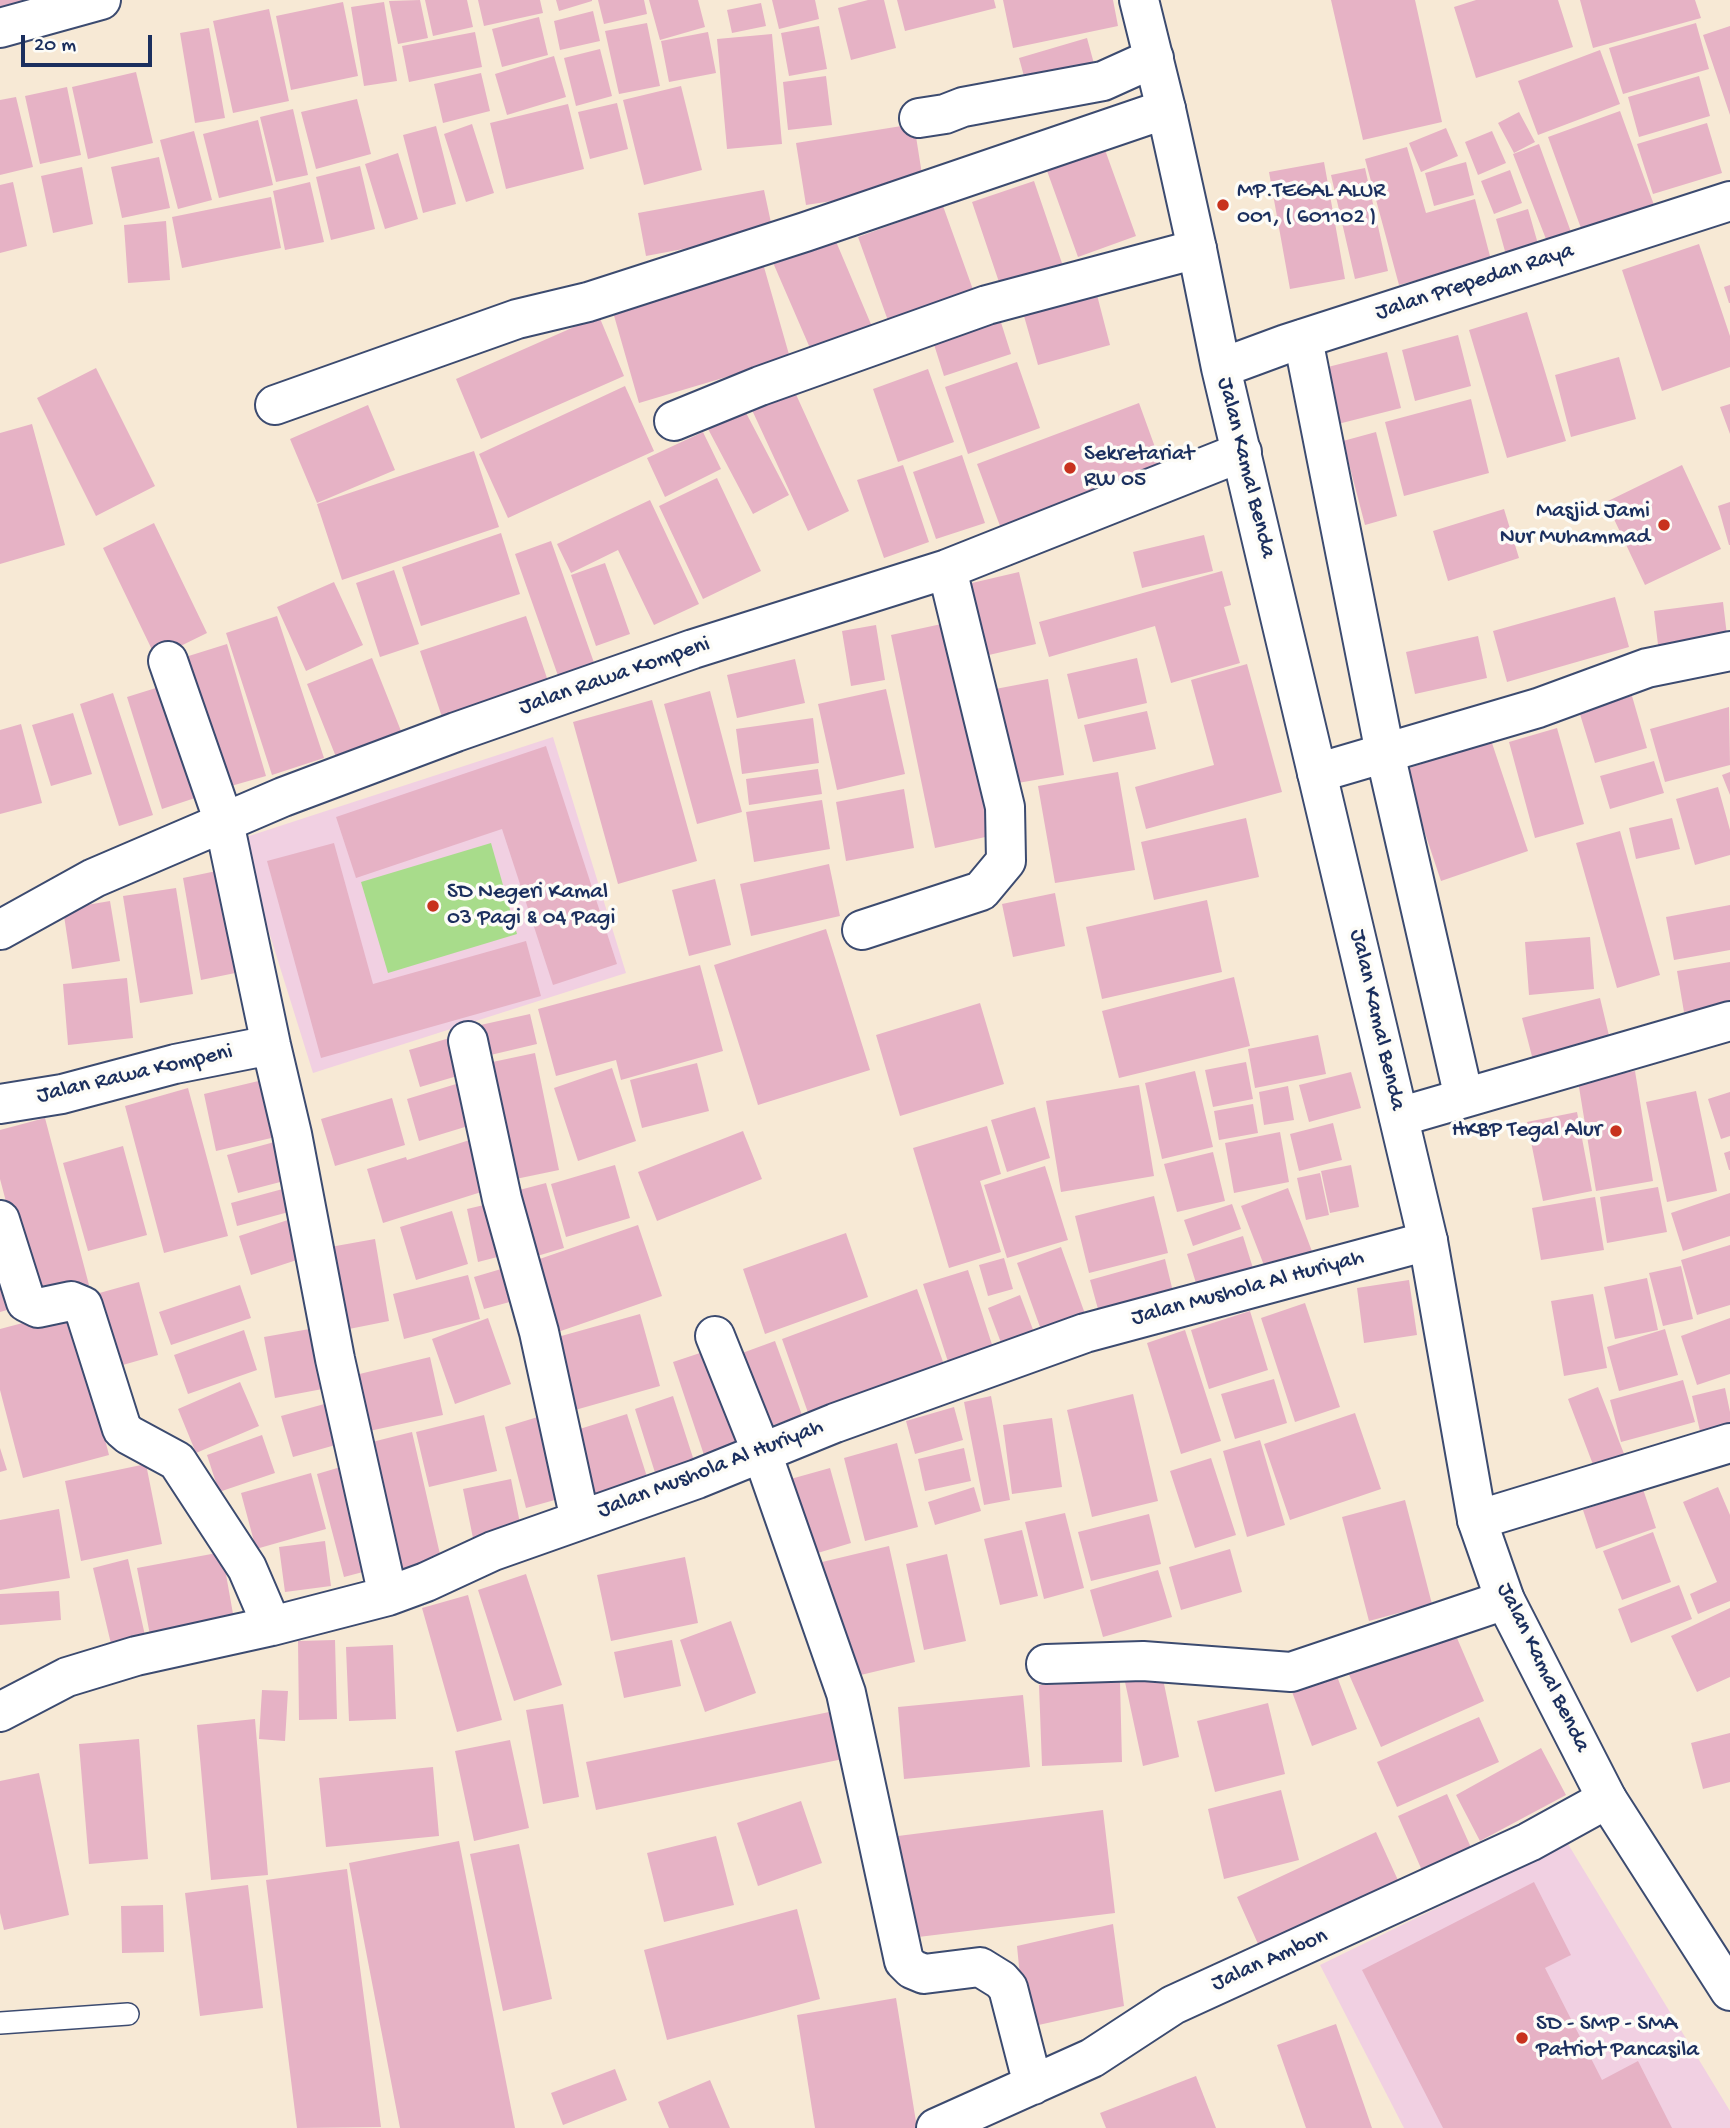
<!DOCTYPE html>
<html>
<head>
<meta charset="utf-8">
<style>
	body { margin:0 }
	#map { position:relative; width:1730px; height:2128px; overflow:hidden; background:#f7e9d5; font-family:"Gochi Hand",sans-serif }
	canvas { display:block }
	.scale { position:absolute; left:21px; top:35px; width:131px; height:32px; box-sizing:border-box; border:4px solid #1b2f5e; border-top:0; padding-left:9px; font-size:21px; line-height:24px; white-space:nowrap; color:#1b2f5e; -webkit-text-stroke:5px #fdfcf7; paint-order:stroke }
</style>
</head>
<body>
<div id="map">
<canvas width="1730" height="2128"></canvas>
<div class="scale">20 m</div>
</div>
<script>
const ctx = document.querySelector('canvas').getContext('2d');
ctx.lineJoin = 'round';
function fill(path, color) {
  ctx.fillStyle = color;
  ctx.fill(path, 'evenodd');
}
function toPath(rows) {
  const path = new Path2D();
  for (const r of rows) {
    path.moveTo(r[0], r[1]);
    for (let i = 2; i < r.length; i += 2) path.lineTo(r[i], r[i + 1]);
  }
  return path;
}
function stroke(path, color, width, dash) {
  ctx.strokeStyle = color;
  ctx.lineWidth = width;
  ctx.lineCap = dash ? 'butt' : 'round';
  ctx.setLineDash(dash || []);
  ctx.stroke(path);
}
function drawText(font, color, halo, rows, align = 'center') {
  ctx.font = font + ' "Gochi Hand",sans-serif';
  ctx.lineWidth = 7;
  ctx.setLineDash([]);
  ctx.textBaseline = 'middle';
  ctx.strokeStyle = halo;
  ctx.fillStyle = color;
  for (const [text, x, y, turn = 0] of rows) {
    ctx.save();
    ctx.translate(x, y);
    ctx.rotate((+turn || 0) * Math.PI / 180);
    ctx.textAlign = isNaN(turn) ? turn : align;
    if (halo) ctx.strokeText(text, 0, 0);
    ctx.fillText(text, 0, 0);
    ctx.restore();
  }
}
const built = toPath([
	[553,737,626,973,313,1073,240,839],
	[1568,1844,1730,2111,1730,2128,1404,2128,1320,1965]
]);
const green = toPath([
	[491,843,517,934,388,973,361,882]
]);
const building = toPath([
	[0,0,34,0,0,19],
	[420,0,428,38,398,44,389,1],
	[425,0,467,0,473,27,433,36],
	[478,0,540,0,543,13,484,26],
	[556,0,592,0,592,1,559,11],
	[598,0,644,0,647,14,604,24],
	[649,0,698,0,705,27,660,40],
	[772,0,815,0,819,19,779,29],
	[868,0,884,0,896,48,851,60,838,8],
	[897,0,994,0,996,8,905,31],
	[1003,0,1113,0,1118,26,1013,48],
	[1331,0,1415,0,1442,122,1363,140],
	[1476,0,1558,0,1573,47,1476,78,1454,7],
	[1580,0,1695,0,1701,18,1593,48],
	[343,2,358,76,291,90,276,16],
	[384,2,397,81,364,86,351,7],
	[761,3,766,26,732,33,727,10],
	[269,9,289,101,233,113,213,21],
	[593,11,600,41,560,50,554,21],
	[539,17,548,55,502,67,492,29],
	[647,23,660,86,619,94,605,31],
	[1696,23,1709,69,1623,94,1609,48],
	[819,26,827,69,789,76,781,33],
	[1730,26,1730,115,1703,35],
	[209,28,225,118,195,123,180,33],
	[475,32,482,67,409,82,402,46],
	[708,32,716,73,669,82,661,41],
	[772,34,782,144,727,149,717,39],
	[1087,38,1096,71,1028,91,1019,58],
	[600,49,612,96,576,106,564,58],
	[1600,50,1620,104,1538,135,1518,81],
	[554,56,566,97,507,115,495,74],
	[136,72,153,143,88,159,72,87],
	[481,73,490,111,443,123,434,84],
	[826,76,832,125,788,130,783,82],
	[1699,76,1710,116,1639,137,1628,97],
	[681,86,702,170,644,185,623,100],
	[67,87,81,155,40,164,25,96],
	[16,97,33,167,0,175,0,100],
	[357,99,371,154,316,169,301,112],
	[617,103,628,149,590,159,578,112],
	[568,104,584,169,506,189,490,123],
	[293,109,308,175,276,182,260,117],
	[1620,111,1654,205,1582,231,1548,137],
	[1519,112,1535,142,1514,153,1498,123],
	[258,120,273,185,219,198,203,134],
	[1707,123,1722,173,1653,194,1637,144],
	[472,124,494,193,466,202,444,134],
	[914,124,924,187,806,205,796,143],
	[436,126,456,204,423,213,403,135],
	[1446,128,1458,156,1421,172,1409,143],
	[194,131,212,200,178,209,160,140],
	[1492,131,1506,163,1478,175,1465,142],
	[1539,144,1575,243,1551,252,1513,154],
	[1104,147,1136,236,1078,257,1046,168],
	[1407,147,1426,213,1475,199,1491,260,1399,285,1365,159],
	[398,153,418,219,385,229,365,164],
	[159,157,170,208,122,218,111,167],
	[1324,162,1345,279,1290,289,1269,172],
	[1466,162,1474,195,1434,206,1425,173],
	[360,166,375,229,331,240,316,177],
	[82,167,93,224,53,233,41,176],
	[1365,168,1388,271,1355,279,1331,175],
	[1510,170,1522,203,1494,214,1481,181],
	[1034,181,1065,272,1003,294,972,202],
	[13,182,27,246,0,253,0,185],
	[310,182,324,242,285,250,273,191],
	[764,190,773,232,646,256,638,213],
	[271,197,281,248,182,268,172,217],
	[943,206,976,298,891,329,858,237],
	[1528,209,1540,251,1508,262,1496,219],
	[166,221,170,280,128,283,124,225],
	[832,232,873,329,813,355,771,258],
	[1699,244,1730,336,1730,367,1662,391,1622,270],
	[762,260,790,358,639,403,611,305],
	[1730,285,1730,303,1729,303,1724,287],
	[1097,295,1110,345,1038,365,1024,316],
	[1527,312,1566,441,1507,458,1469,330],
	[998,313,1011,354,944,376,931,335],
	[599,316,624,376,481,439,456,379],
	[1458,335,1471,386,1415,401,1402,350],
	[1387,352,1401,408,1334,425,1320,369],
	[1619,357,1636,419,1571,437,1555,375],
	[1017,362,1040,428,968,454,945,387],
	[96,368,155,486,96,516,37,398],
	[928,369,954,442,898,462,873,389],
	[625,386,654,451,508,518,479,454],
	[794,390,849,511,808,531,752,410],
	[1471,399,1489,473,1404,496,1385,422],
	[1139,403,1164,472,1003,534,977,464],
	[1730,404,1730,434,1720,407],
	[368,405,395,470,317,503,290,439],
	[743,407,789,495,753,514,707,427],
	[32,424,65,545,0,564,0,433],
	[703,432,721,469,665,497,647,458],
	[1376,432,1397,516,1365,525,1343,441],
	[474,451,499,527,342,580,317,504],
	[962,455,985,523,936,539,913,472],
	[903,465,929,542,884,558,857,480],
	[1682,465,1721,549,1645,585,1606,502],
	[717,478,761,571,703,599,659,506],
	[650,500,699,604,654,625,618,550,571,573,557,544],
	[1730,502,1730,545,1729,545,1718,506],
	[1504,509,1519,558,1448,581,1433,531],
	[154,523,207,633,156,658,103,548],
	[501,533,520,594,421,626,402,567],
	[1204,535,1213,571,1142,588,1133,552],
	[551,541,598,674,562,687,515,554],
	[605,563,630,634,596,646,571,575],
	[394,570,419,644,380,657,356,583],
	[1222,571,1231,605,1224,607,1240,663,1171,683,1155,626,1049,657,1039,622],
	[1019,572,1036,644,976,658,959,586],
	[334,582,363,645,306,671,277,607],
	[1615,597,1629,647,1507,682,1493,631],
	[1723,602,1728,644,1659,653,1654,611],
	[277,616,324,758,272,775,226,633],
	[526,616,550,687,444,723,420,651],
	[946,623,990,836,935,848,891,635],
	[876,625,885,680,851,686,842,631],
	[1478,636,1487,678,1415,694,1406,652],
	[227,644,266,776,217,790,179,659],
	[372,658,403,736,338,762,307,684],
	[1137,658,1147,703,1078,719,1067,674],
	[795,659,805,703,737,718,727,675],
	[1247,664,1282,792,1146,829,1135,787,1214,765,1191,680],
	[1048,679,1064,775,1006,785,990,690],
	[172,683,207,794,162,809,127,697],
	[886,689,905,774,837,790,818,704],
	[710,691,742,812,697,824,664,704],
	[113,693,153,815,119,826,80,704],
	[1632,696,1647,748,1595,763,1579,711],
	[652,700,697,861,618,884,573,722],
	[1729,707,1730,765,1665,782,1650,729],
	[1147,711,1156,749,1093,762,1084,725],
	[73,713,92,774,51,786,32,725],
	[813,718,819,763,742,774,736,729],
	[21,724,42,803,0,814,0,730],
	[1557,728,1584,824,1535,838,1509,742],
	[1491,740,1528,851,1441,881,1404,770],
	[546,746,617,964,553,985,502,829,356,878,336,817],
	[1654,761,1664,793,1610,809,1600,776],
	[818,769,822,794,749,805,746,779],
	[1118,772,1135,870,1055,883,1038,786],
	[1730,772,1730,795,1722,775],
	[1718,787,1730,830,1730,855,1695,865,1676,799],
	[904,789,914,848,846,861,836,802],
	[822,800,830,849,754,862,746,812],
	[1246,818,1259,877,1154,900,1141,842],
	[1672,818,1680,849,1636,859,1629,828],
	[1620,831,1660,975,1617,988,1576,843],
	[334,843,373,984,526,941,541,996,321,1058,267,861],
	[829,864,840,916,751,936,740,884],
	[226,869,245,971,201,980,183,878],
	[715,879,731,945,689,956,672,890],
	[176,888,193,994,140,1003,123,896],
	[1055,893,1065,946,1013,957,1002,904],
	[1207,900,1222,972,1102,999,1086,927],
	[110,901,120,961,72,969,63,909],
	[1730,905,1730,950,1674,960,1666,917],
	[826,929,870,1070,758,1105,714,965],
	[1590,937,1594,989,1529,995,1525,942],
	[1730,962,1730,1004,1684,1012,1677,971],
	[700,965,723,1051,621,1080,616,1060,556,1076,538,1009],
	[1234,977,1250,1046,1119,1078,1102,1011],
	[127,978,133,1038,68,1045,63,984],
	[1600,998,1611,1044,1534,1064,1522,1018],
	[980,1003,1004,1084,900,1116,876,1035],
	[530,1014,537,1044,482,1057,476,1026],
	[1318,1035,1326,1074,1255,1088,1248,1049],
	[453,1037,464,1074,420,1087,409,1050],
	[535,1053,559,1170,506,1181,483,1064],
	[1246,1062,1253,1099,1213,1107,1205,1070],
	[697,1063,709,1111,642,1128,630,1080],
	[612,1068,636,1141,578,1161,554,1088],
	[1195,1071,1213,1147,1162,1159,1145,1083],
	[1635,1071,1653,1181,1596,1191,1578,1081],
	[1351,1072,1361,1108,1309,1122,1299,1085],
	[271,1078,284,1135,216,1151,204,1094],
	[466,1081,478,1123,419,1141,407,1099],
	[1139,1085,1154,1176,1061,1192,1046,1101],
	[1288,1086,1294,1120,1264,1125,1259,1092],
	[188,1088,228,1236,164,1253,125,1106],
	[1696,1091,1717,1191,1667,1202,1646,1102],
	[1730,1092,1730,1136,1721,1139,1708,1099],
	[392,1098,405,1145,335,1166,321,1119],
	[1253,1104,1258,1133,1219,1140,1214,1111],
	[1035,1107,1050,1158,1007,1172,991,1120],
	[1577,1112,1592,1191,1543,1201,1527,1122],
	[45,1118,89,1285,32,1300,0,1179,0,1130],
	[1333,1123,1342,1160,1299,1171,1290,1134],
	[987,1126,1001,1174,980,1181,1001,1252,949,1268,913,1148],
	[743,1131,762,1179,657,1221,638,1172],
	[1280,1132,1289,1182,1234,1193,1225,1143],
	[479,1137,494,1188,383,1223,367,1169,406,1157,407,1160],
	[278,1141,288,1180,238,1193,227,1155],
	[123,1146,147,1235,88,1251,63,1163],
	[1730,1151,1730,1170,1729,1170,1724,1153],
	[1213,1152,1225,1201,1177,1212,1164,1164],
	[615,1165,630,1218,566,1237,551,1184],
	[1351,1165,1359,1207,1330,1213,1321,1171],
	[1045,1166,1068,1240,1007,1258,984,1185],
	[1320,1173,1329,1215,1306,1220,1297,1178],
	[546,1183,564,1248,527,1259,508,1193],
	[290,1187,296,1210,237,1226,231,1203],
	[1658,1187,1667,1232,1607,1243,1600,1197],
	[1288,1188,1313,1254,1267,1273,1241,1206],
	[1730,1193,1730,1236,1683,1251,1671,1213],
	[1154,1196,1168,1253,1089,1273,1075,1216],
	[1595,1197,1604,1250,1541,1260,1532,1208],
	[501,1201,513,1253,478,1262,467,1209],
	[1232,1204,1241,1229,1193,1246,1184,1220],
	[452,1211,468,1264,416,1280,400,1227],
	[297,1217,309,1256,251,1275,239,1236],
	[638,1225,662,1296,552,1334,528,1263],
	[846,1233,868,1297,765,1334,743,1269],
	[1243,1236,1256,1278,1200,1296,1187,1254],
	[375,1239,389,1321,334,1332,319,1249],
	[1730,1245,1730,1305,1697,1315,1681,1260],
	[1061,1247,1089,1325,1045,1341,1017,1263],
	[0,1257,14,1308,0,1312],
	[1004,1258,1013,1289,988,1296,979,1265],
	[1165,1259,1175,1300,1101,1320,1090,1280],
	[1681,1266,1693,1319,1663,1326,1649,1273],
	[508,1267,517,1300,484,1309,474,1277],
	[968,1270,996,1357,951,1371,923,1284],
	[468,1275,480,1319,404,1339,393,1294],
	[1647,1278,1658,1330,1615,1339,1604,1287],
	[1409,1280,1417,1335,1364,1343,1357,1288],
	[139,1282,158,1355,105,1370,85,1297],
	[240,1285,251,1318,171,1345,159,1312],
	[917,1289,947,1373,812,1424,782,1339],
	[1593,1294,1607,1368,1564,1376,1551,1301],
	[1020,1295,1038,1343,1006,1356,988,1308],
	[1305,1303,1340,1407,1295,1422,1261,1318],
	[72,1310,109,1455,23,1478,0,1390,0,1329],
	[1250,1311,1268,1370,1209,1389,1191,1330],
	[640,1314,660,1386,568,1412,547,1340],
	[488,1318,511,1384,455,1404,432,1339],
	[1730,1318,1730,1374,1697,1385,1681,1336],
	[321,1327,333,1387,275,1398,264,1337],
	[1665,1329,1678,1375,1619,1391,1607,1347],
	[244,1330,257,1370,188,1394,174,1355],
	[1185,1330,1221,1441,1181,1454,1147,1343],
	[775,1341,802,1415,760,1430,734,1356],
	[706,1351,738,1447,705,1458,673,1362],
	[430,1357,443,1415,360,1433,347,1377],
	[1274,1379,1287,1423,1235,1439,1221,1394],
	[1683,1380,1695,1422,1621,1442,1610,1400],
	[240,1382,259,1426,196,1453,178,1409],
	[1598,1387,1628,1464,1597,1475,1568,1399],
	[1725,1388,1730,1412,1730,1434,1702,1440,1692,1396],
	[1133,1394,1158,1501,1092,1517,1067,1410],
	[673,1396,696,1467,657,1479,635,1409],
	[991,1396,1010,1500,984,1505,964,1402],
	[328,1403,339,1444,293,1457,281,1416],
	[954,1407,963,1440,915,1454,906,1421],
	[1355,1413,1381,1489,1290,1520,1264,1444],
	[627,1414,648,1480,584,1500,564,1434],
	[484,1415,497,1471,429,1487,416,1432],
	[541,1416,562,1498,526,1508,505,1427],
	[1052,1418,1062,1487,1012,1494,1003,1425],
	[412,1432,442,1563,389,1575,360,1445],
	[262,1435,275,1473,219,1492,207,1455],
	[1260,1440,1285,1525,1247,1537,1223,1451],
	[897,1443,918,1527,865,1541,844,1458],
	[0,1448,7,1470,0,1472],
	[964,1448,971,1481,925,1491,918,1459],
	[1211,1458,1236,1535,1195,1548,1170,1471],
	[146,1464,162,1544,81,1561,65,1481],
	[351,1464,378,1568,344,1577,317,1474],
	[830,1468,851,1543,801,1558,780,1482],
	[311,1473,326,1529,256,1549,241,1493],
	[511,1479,522,1533,474,1543,463,1489],
	[974,1487,981,1511,935,1525,928,1502],
	[1718,1487,1730,1515,1730,1601,1698,1614,1690,1594,1717,1582,1683,1502],
	[1643,1489,1656,1528,1596,1549,1583,1510],
	[1405,1500,1432,1604,1369,1621,1342,1517],
	[59,1509,70,1578,0,1590,0,1520],
	[1065,1513,1084,1588,1044,1599,1025,1522],
	[1149,1514,1161,1564,1091,1581,1078,1532],
	[1022,1530,1038,1596,1000,1605,984,1539],
	[1653,1532,1671,1582,1622,1600,1603,1551],
	[325,1541,331,1586,285,1592,279,1547],
	[889,1546,915,1662,844,1679,818,1563],
	[1230,1549,1242,1592,1181,1610,1169,1567],
	[222,1552,235,1625,151,1640,137,1568],
	[947,1554,966,1641,924,1650,906,1564],
	[685,1557,698,1623,611,1641,597,1575],
	[128,1559,146,1640,112,1648,93,1568],
	[1158,1570,1172,1617,1103,1637,1090,1590],
	[526,1574,562,1685,514,1701,478,1590],
	[1679,1585,1692,1619,1631,1643,1618,1609],
	[59,1591,61,1620,0,1625,0,1594],
	[468,1595,502,1720,457,1732,422,1608],
	[1730,1608,1730,1677,1697,1692,1671,1636],
	[731,1621,756,1693,705,1712,680,1640],
	[1451,1624,1484,1701,1381,1747,1347,1670],
	[335,1640,337,1719,299,1720,298,1641],
	[672,1640,681,1686,624,1698,614,1652],
	[393,1645,396,1719,349,1721,346,1647],
	[1335,1671,1357,1729,1312,1746,1291,1689],
	[1162,1674,1179,1757,1143,1766,1125,1682],
	[1120,1682,1122,1762,1042,1766,1039,1685],
	[262,1690,288,1691,285,1741,259,1739],
	[1023,1695,1030,1767,904,1779,898,1707],
	[1268,1703,1285,1774,1215,1792,1197,1721],
	[563,1704,579,1797,543,1804,526,1710],
	[834,1711,843,1759,596,1810,586,1762],
	[1479,1717,1499,1762,1397,1807,1377,1762],
	[255,1719,268,1875,211,1880,197,1725],
	[1730,1733,1730,1782,1703,1789,1691,1743],
	[139,1739,148,1859,89,1864,79,1744],
	[510,1740,529,1828,474,1841,455,1751],
	[1541,1748,1566,1795,1480,1841,1456,1795],
	[433,1767,439,1836,326,1847,319,1778],
	[39,1773,69,1915,4,1930,0,1913,0,1781],
	[1281,1790,1299,1860,1224,1879,1208,1809],
	[1447,1794,1473,1852,1424,1875,1398,1816],
	[801,1801,822,1863,758,1886,737,1823],
	[1103,1810,1115,1913,910,1938,898,1836],
	[1376,1832,1402,1889,1263,1955,1237,1897],
	[716,1836,734,1905,664,1922,647,1853],
	[459,1841,515,2128,400,2128,349,1863],
	[519,1844,552,1999,503,2011,470,1854],
	[347,1869,381,2127,297,2128,266,1880],
	[1534,1882,1571,1955,1545,1968,1602,2080,1638,2061,1672,2128,1443,2128,1362,1970],
	[248,1885,263,2008,200,2016,185,1893],
	[163,1905,164,1952,122,1953,121,1906],
	[797,1909,820,1999,667,2040,644,1950],
	[1113,1924,1124,2006,1025,2028,1017,1946],
	[896,1998,917,2128,815,2128,797,2015],
	[1336,2024,1372,2128,1306,2128,1277,2045],
	[615,2069,627,2100,563,2125,551,2093],
	[1196,2076,1216,2128,1106,2128,1100,2113],
	[710,2080,730,2128,669,2128,658,2102]
]);
const lane = toPath([
	[0,2023,128,2014]
]);
const street = toPath([
	[919,118,945,114,963,107,1103,81,1154,58],
	[1303,339,1385,753,1464,1098],
	[275,405,517,319,588,302,805,232,1166,109],
	[674,421,760,386,987,305,1197,249],
	[168,661,224,822,271,1045,292,1134,335,1359,388,1596],
	[1317,773,1538,708,1647,668,1730,651],
	[0,930,94,878,283,797,456,732,693,649,947,569,1242,452],
	[862,930,981,891,1006,861,1005,807,947,569],
	[468,1041,502,1199,539,1332,580,1520],
	[0,1104,62,1094,175,1064,271,1045],
	[1399,1117,1730,1021],
	[0,1220,26,1302,38,1308,71,1301,83,1306,122,1429,129,1435,177,1461,247,1568,272,1626],
	[715,1336,762,1453,846,1693,904,1961,912,1969,924,1974,980,1967,1001,1980,1008,1988,1033,2085],
	[1477,1520,1730,1443],
	[1046,1664,1143,1661,1291,1672,1505,1600],
	[0,1712,67,1677,136,1656,272,1626,388,1596,426,1582,493,1551,697,1479,835,1423,1085,1333,1428,1241],
	[936,2128,1092,2058,1173,2005,1529,1842,1607,1799]
]);
const secondary = toPath([
	[1139,0,1166,109,1197,249,1221,368,1428,1241,1477,1520,1505,1600,1607,1799,1730,1991],
	[0,28,101,0],
	[1221,368,1286,344,1730,201]
]);
const markers = [
	[1223,205,7,"#c8321e"],
	[1070,468,7,"#c8321e"],
	[1664,525,7,"#c8321e"],
	[433,906,7,"#c8321e"],
	[1616,1131,7,"#c8321e"],
	[1522,2038,7,"#c8321e"]
];
const poiNames = [
	["MP.TEGAL ALUR",1237,192],
	["001, ( 601102 )",1237,218],
	["Sekretariat",1084,455],
	["RW 05",1084,481],
	["Masjid Jami",1650,512,"right"],
	["Nur Muhammad",1650,538,"right"],
	["SD Negeri Kamal",447,893],
	["03 Pagi & 04 Pagi",447,919],
	["HKBP Tegal Alur",1602,1131,"right"],
	["SD - SMP - SMA",1536,2025],
	["Patriot Pancasila",1536,2051]
];
const streetNames = [
	["Jalan Prepedan Raya",1475,283,-18],
	["Jalan Kamal Benda",1245,468,76],
	["Jalan Rawa Kompeni",615,677,-19],
	["Jalan Kamal Benda",1376,1020,77],
	["Jalan Rawa Kompeni",135,1075,-13],
	["Jalan Mushola Al Huriyah",1248,1289,-15],
	["Jalan Mushola Al Huriyah",711,1470,-21],
	["Jalan Kamal Benda",1542,1668,64],
	["Jalan Ambon",1270,1961,-24]
];
fill(built, '#f1d0e2');
fill(green, '#a8dc8b');
fill(building, '#e6b2c5');
stroke(lane, '#3c4b70', 24);
stroke(street, '#3c4b70', 42);
stroke(secondary, '#3c4b70', 42);
stroke(lane, '#fff', 21);
stroke(street, '#fff', 38);
stroke(secondary, '#fff', 38);
for (const [x, y, r, color] of markers) {
  const dot = new Path2D();
  dot.arc(x, y, r, 0, 2 * Math.PI);
  ctx.fillStyle = color;
  ctx.fill(dot);
  stroke(dot, '#fdfcf7', 2.5);
}
drawText('23px', '#1b2f5e', '#fdfcf7', poiNames, 'left');
drawText('23px', '#1b2f5e', '#fdfcf7', streetNames);
</script>
</body>
</html>
